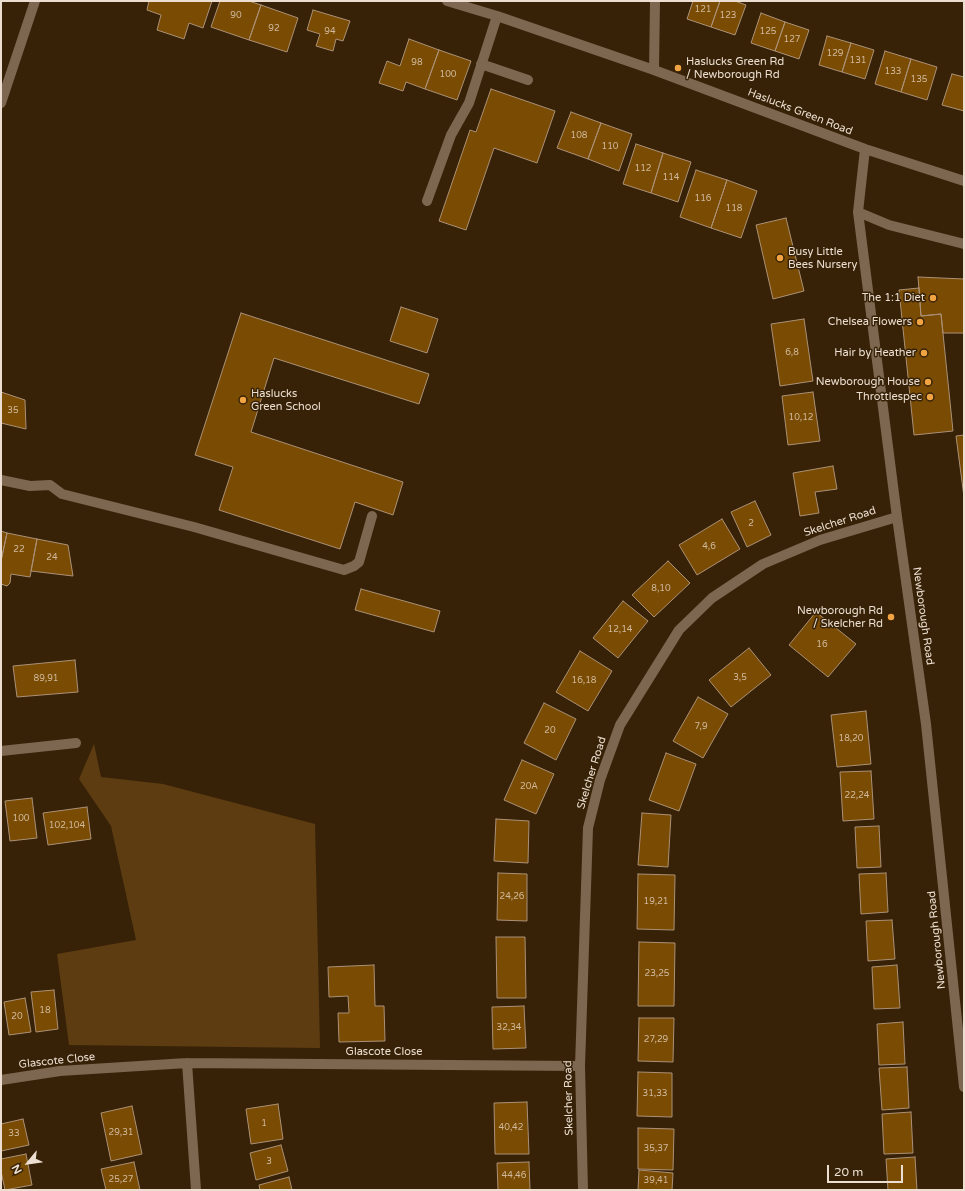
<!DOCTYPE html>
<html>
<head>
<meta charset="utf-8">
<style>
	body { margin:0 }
	#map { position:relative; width:965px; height:1191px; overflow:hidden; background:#372208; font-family:"Varela Round",sans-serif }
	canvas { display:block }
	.frame { position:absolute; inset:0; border:2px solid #ecded0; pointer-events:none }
	.north { position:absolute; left:8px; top:1143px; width:40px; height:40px; -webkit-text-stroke:3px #372208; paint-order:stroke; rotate:241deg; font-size:11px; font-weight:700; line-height:16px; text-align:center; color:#ecded0 }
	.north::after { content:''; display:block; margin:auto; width:14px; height:18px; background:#ecded0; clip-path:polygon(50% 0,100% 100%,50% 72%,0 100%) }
	.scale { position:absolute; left:827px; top:1165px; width:76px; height:18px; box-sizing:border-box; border:2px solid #ecded0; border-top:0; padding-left:5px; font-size:12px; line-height:14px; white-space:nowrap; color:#ecded0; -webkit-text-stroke:3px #372208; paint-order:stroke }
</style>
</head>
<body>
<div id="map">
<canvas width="965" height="1191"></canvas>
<div class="frame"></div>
<div class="north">N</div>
<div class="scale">20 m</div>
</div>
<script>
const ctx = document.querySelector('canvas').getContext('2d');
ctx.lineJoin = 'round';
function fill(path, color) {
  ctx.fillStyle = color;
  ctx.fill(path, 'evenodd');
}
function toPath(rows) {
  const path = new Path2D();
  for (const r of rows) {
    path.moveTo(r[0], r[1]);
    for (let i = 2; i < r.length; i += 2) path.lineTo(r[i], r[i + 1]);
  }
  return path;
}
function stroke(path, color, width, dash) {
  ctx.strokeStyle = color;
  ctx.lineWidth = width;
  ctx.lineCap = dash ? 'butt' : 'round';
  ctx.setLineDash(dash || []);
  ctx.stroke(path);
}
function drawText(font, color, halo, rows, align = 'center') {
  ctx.font = font + ' "Varela Round",sans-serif';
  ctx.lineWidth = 3;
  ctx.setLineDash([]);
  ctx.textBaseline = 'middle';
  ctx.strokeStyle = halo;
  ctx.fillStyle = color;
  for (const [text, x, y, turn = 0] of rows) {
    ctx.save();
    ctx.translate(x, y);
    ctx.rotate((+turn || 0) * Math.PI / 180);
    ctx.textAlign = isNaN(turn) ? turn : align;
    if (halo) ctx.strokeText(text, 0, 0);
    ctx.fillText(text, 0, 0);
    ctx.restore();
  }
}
const green = toPath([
	[94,744,101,777,163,784,315,824,320,1048,69,1045,57,954,136,940,111,826,79,779]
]);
const building = toPath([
	[149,1,212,1,203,28,189,23,184,39,157,30,161,15,147,10,149,1],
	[220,1,249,1,261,5,249,40,211,27,220,1],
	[693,1,720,1,711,27,687,19,693,1],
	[720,1,735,1,746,5,735,35,711,27,720,1],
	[261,5,298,18,287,52,249,40,261,5],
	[313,10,350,21,343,41,336,39,333,51,316,46,320,34,307,30,313,10],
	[761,13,785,22,775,51,751,43,761,13],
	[785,22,809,30,799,59,775,51,785,22],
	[827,36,851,43,842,72,819,65,827,36],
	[409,39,439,50,425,89,406,82,403,91,379,83,387,61,400,66,409,39],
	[851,43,874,50,865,79,842,72,851,43],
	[439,50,471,61,457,100,425,89,439,50],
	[885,51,911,59,901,92,875,84,885,51],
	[911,59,937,67,927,100,901,92,911,59],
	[952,74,964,77,964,111,942,105,952,74],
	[491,89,555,111,537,163,494,148,466,230,439,221,470,130,476,132,491,89],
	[571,112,601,123,588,159,557,148,571,112],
	[601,123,632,134,619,171,588,159,601,123],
	[636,144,663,153,651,193,623,184,636,144],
	[663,153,691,162,678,202,651,193,663,153],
	[696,170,727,180,711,228,680,217,696,170],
	[727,180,757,191,741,238,711,228,727,180],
	[786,218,804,291,773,299,756,225,786,218],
	[918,277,964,279,964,333,943,333,941,314,921,316,918,277],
	[919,288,921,316,941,314,953,431,914,435,899,290,919,288],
	[401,307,438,319,427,353,390,341,401,307],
	[241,313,429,374,419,404,274,358,251,432,403,482,393,515,355,502,340,549,219,510,233,467,195,455,241,313],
	[804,319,813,381,780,386,771,324,804,319],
	[1,392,25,400,26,429,1,423,1,392],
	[813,392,820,441,788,445,782,396,813,392],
	[964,435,964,497,956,436,964,435],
	[833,466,837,489,815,492,819,513,800,516,793,473,833,466],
	[755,501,771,535,747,547,731,512,755,501],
	[722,519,740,549,697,575,679,545,722,519],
	[1,531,7,533,1,561,1,531],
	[7,533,37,539,30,577,11,574,10,583,7,586,1,584,1,561,7,533],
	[37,539,68,545,73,576,31,571,37,539],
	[668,561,690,583,654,617,632,595,668,561],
	[361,589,440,611,434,632,355,610,361,589],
	[623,601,648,621,618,658,593,638,623,601],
	[816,612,856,644,828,677,789,645,816,612],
	[749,648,771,675,731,707,709,680,749,648],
	[580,651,612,671,588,711,556,692,580,651],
	[75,660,78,692,17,697,13,666,75,660],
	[698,697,728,714,703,758,673,741,698,697],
	[544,703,576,719,556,760,524,743,544,703],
	[866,711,871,764,837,767,831,715,866,711],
	[666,753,696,764,679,811,649,800,666,753],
	[522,760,554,774,536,814,504,800,522,760],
	[871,771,874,819,843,821,840,772,871,771],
	[32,798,37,838,10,841,5,801,32,798],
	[87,807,91,839,48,845,43,813,87,807],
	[642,813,671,815,668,867,638,865,642,813],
	[496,819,529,821,528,863,494,861,496,819],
	[879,826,881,867,857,868,855,827,879,826],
	[498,873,527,874,527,921,497,920,498,873],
	[886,873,888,912,861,914,859,874,886,873],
	[638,874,675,875,674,930,637,929,638,874],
	[892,920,895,959,868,961,866,921,892,920],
	[496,937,525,937,526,998,497,998,496,937],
	[639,942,675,943,674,1006,638,1006,639,942],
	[374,965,375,1006,384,1006,385,1041,339,1042,338,1013,349,1013,348,996,329,997,328,967,374,965],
	[897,965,900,1008,874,1009,872,967,897,965],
	[54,990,58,1029,36,1032,31,992,54,990],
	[25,998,31,1032,9,1035,4,1002,25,998],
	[524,1006,526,1048,493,1049,492,1007,524,1006],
	[639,1018,674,1018,673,1062,638,1061,639,1018],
	[903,1022,905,1064,879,1065,877,1024,903,1022],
	[907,1067,909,1108,882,1110,879,1068,907,1067],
	[638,1072,672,1073,672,1117,637,1116,638,1072],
	[527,1102,529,1154,495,1154,494,1103,527,1102],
	[278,1104,283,1139,251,1144,246,1109,278,1104],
	[132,1106,142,1154,111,1161,101,1113,132,1106],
	[911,1112,913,1153,884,1154,882,1114,911,1112],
	[23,1119,29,1145,1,1151,1,1124,23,1119],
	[638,1128,674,1129,673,1170,638,1169,638,1128],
	[281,1145,288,1171,256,1180,250,1153,281,1145],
	[26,1154,32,1185,5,1190,1,1171,1,1159,26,1154],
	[915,1157,917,1190,888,1190,886,1159,915,1157],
	[134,1162,140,1190,106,1190,101,1169,134,1162],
	[529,1162,530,1190,498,1190,497,1163,529,1162],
	[639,1170,673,1173,672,1190,638,1190,639,1170],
	[289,1177,292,1190,260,1190,259,1185,289,1177]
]);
const minor = toPath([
	[447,1,497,16,654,70,865,149,964,181],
	[481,64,528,80],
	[654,70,655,1],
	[1,103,35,1],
	[865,149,858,212,897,517,926,724,964,1087],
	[427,201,451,135,469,103,497,16],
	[858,212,889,225,964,244],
	[1,480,30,486,50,485,62,494,194,527,344,570,354,566,359,562,372,516],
	[1,751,76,743],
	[187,1063,196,1190],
	[1,1080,60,1071,187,1063,580,1066],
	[583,1190,580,1066,588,828,600,780,620,725,679,630,712,598,763,564,820,540,897,517]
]);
const markers = [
	[678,68,4,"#f3a442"],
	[780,258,4,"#f3a442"],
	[933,298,4,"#f3a442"],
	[920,322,4,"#f3a442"],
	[924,353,4,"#f3a442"],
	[928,382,4,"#f3a442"],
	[930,397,4,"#f3a442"],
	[243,400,4,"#f3a442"],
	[891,617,4,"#f3a442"]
];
const numberNames = [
	["121",703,10],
	["90",236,16],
	["123",728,16],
	["92",274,29],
	["94",330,32],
	["125",768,32],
	["127",792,40],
	["129",835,54],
	["131",858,61],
	["98",417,63],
	["133",893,72],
	["100",448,75],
	["135",919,80],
	["108",579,136],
	["110",610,147],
	["112",643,169],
	["114",671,178],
	["116",703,199],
	["118",734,209],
	["6,8",792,353],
	["35",13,411],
	["10,12",801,418],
	["2",751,524],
	["4,6",709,547],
	["22",19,550],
	["24",52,558],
	["8,10",661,589],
	["12,14",620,630],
	["16",822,645],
	["3,5",740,678],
	["89,91",46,679],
	["16,18",584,681],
	["7,9",701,727],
	["20",550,731],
	["18,20",851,739],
	["20A",529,787],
	["22,24",857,796],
	["100",21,819],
	["102,104",67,826],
	["24,26",512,897],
	["19,21",656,902],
	["23,25",657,974],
	["18",45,1011],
	["20",17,1017],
	["32,34",509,1028],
	["27,29",656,1040],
	["31,33",655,1094],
	["1",264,1124],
	["40,42",511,1128],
	["29,31",121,1133],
	["33",14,1134],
	["35,37",656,1149],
	["3",269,1162],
	["44,46",514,1176],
	["25,27",121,1180],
	["39,41",656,1181]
];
const poiNames = [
	["Haslucks Green Rd",686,62,"left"],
	["/ Newborough Rd",686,75,"left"],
	["Busy Little",788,252,"left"],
	["Bees Nursery",788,265,"left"],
	["The 1:1 Diet",925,298],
	["Chelsea Flowers",912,322],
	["Hair by Heather",916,353],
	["Newborough House",920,382],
	["Haslucks",251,394,"left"],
	["Green School",251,407,"left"],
	["Throttlespec",922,397],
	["Newborough Rd",883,611],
	["/ Skelcher Rd",883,624]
];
const streetNames = [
	["Haslucks Green Road",800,112,21],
	["Skelcher Road",840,522,-18],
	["Newborough Road",923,616,82],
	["Skelcher Road",592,773,-73],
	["Newborough Road",937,940,-96],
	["Glascote Close",384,1052],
	["Glascote Close",57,1061,-6],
	["Skelcher Road",569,1098,-91]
];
fill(green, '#5e3c12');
fill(building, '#7a4b03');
stroke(building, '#ab9176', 1);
stroke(minor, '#7d6750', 10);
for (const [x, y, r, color] of markers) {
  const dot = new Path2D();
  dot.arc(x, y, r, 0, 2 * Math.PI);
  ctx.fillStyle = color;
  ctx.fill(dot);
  stroke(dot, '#372208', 1.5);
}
drawText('9px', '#d0b99d', null, numberNames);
drawText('11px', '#ecded0', '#372208', poiNames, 'right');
drawText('11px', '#ecded0', '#372208', streetNames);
</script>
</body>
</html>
